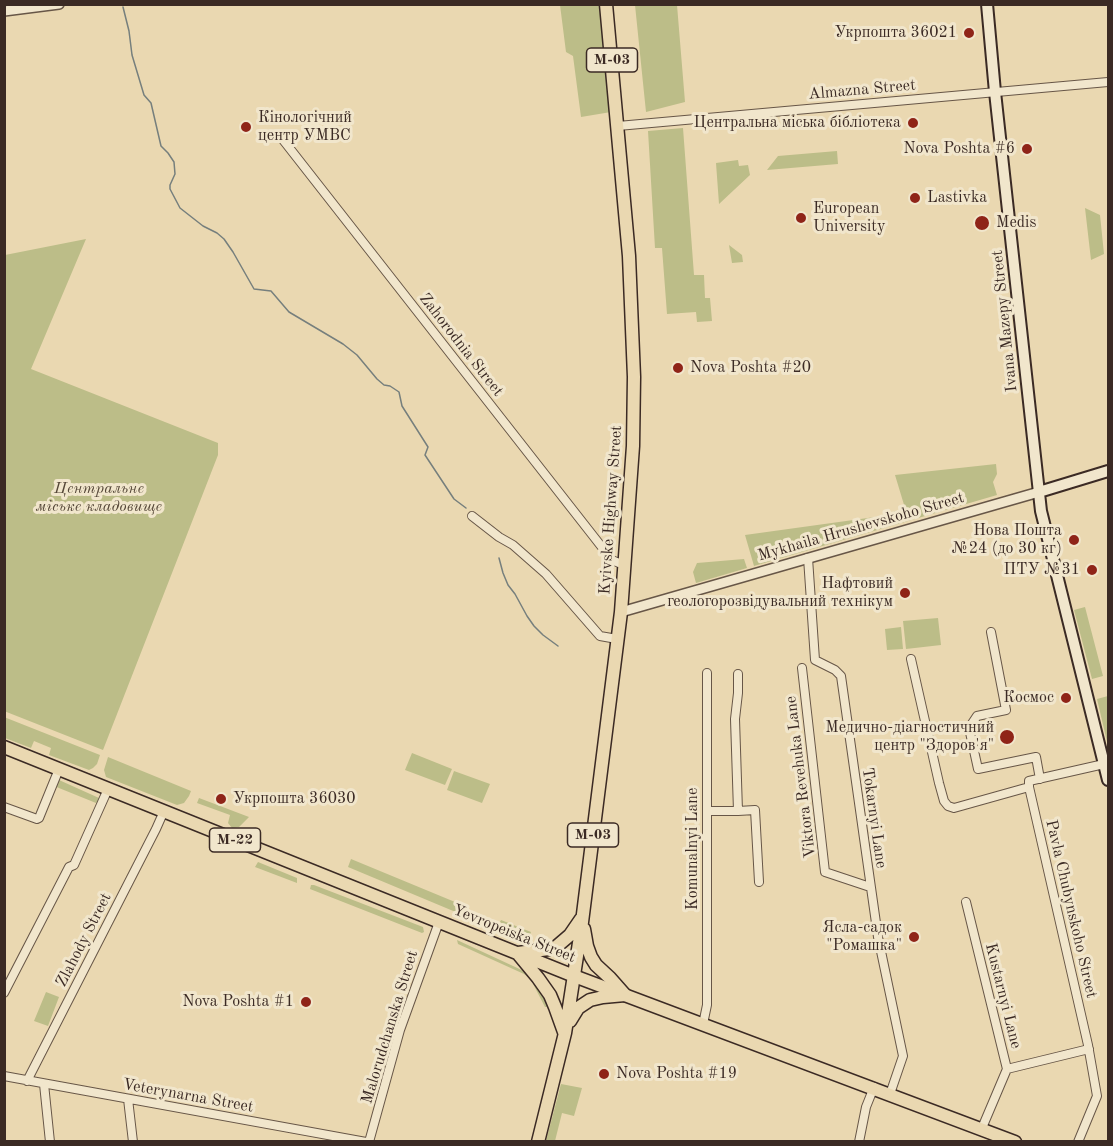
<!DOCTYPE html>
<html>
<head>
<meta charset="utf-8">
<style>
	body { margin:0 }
	#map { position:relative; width:1113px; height:1146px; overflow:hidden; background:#ead8b1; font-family:"Old Standard TT",serif }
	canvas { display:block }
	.frame { position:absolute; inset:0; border:6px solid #3b2a24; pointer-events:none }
</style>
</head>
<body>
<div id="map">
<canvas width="1113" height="1146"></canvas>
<div class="frame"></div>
</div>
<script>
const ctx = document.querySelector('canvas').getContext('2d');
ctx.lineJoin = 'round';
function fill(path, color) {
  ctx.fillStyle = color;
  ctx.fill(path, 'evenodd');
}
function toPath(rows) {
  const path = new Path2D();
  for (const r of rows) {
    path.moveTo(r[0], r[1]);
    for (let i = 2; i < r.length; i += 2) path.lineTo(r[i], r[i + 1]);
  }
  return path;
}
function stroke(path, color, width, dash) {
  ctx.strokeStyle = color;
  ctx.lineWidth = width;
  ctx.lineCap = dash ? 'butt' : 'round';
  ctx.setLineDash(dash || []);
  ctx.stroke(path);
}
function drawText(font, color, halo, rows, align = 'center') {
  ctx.font = font + ' "Old Standard TT",serif';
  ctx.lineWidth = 6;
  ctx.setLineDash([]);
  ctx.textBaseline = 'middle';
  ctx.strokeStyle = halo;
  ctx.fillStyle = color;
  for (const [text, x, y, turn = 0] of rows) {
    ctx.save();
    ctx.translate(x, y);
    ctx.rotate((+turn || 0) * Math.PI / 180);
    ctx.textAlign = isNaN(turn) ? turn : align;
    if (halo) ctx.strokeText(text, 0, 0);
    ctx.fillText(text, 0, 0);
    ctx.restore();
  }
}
const green = toPath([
	[560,5,599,5,611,112,581,117,573,56,566,52],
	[635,5,677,5,685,102,646,112],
	[683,128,694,275,704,275,705,298,710,298,712,321,697,322,696,312,667,314,662,248,655,248,648,131],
	[837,151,838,164,767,170,778,156],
	[738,160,739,166,748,165,750,175,719,204,716,163],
	[1085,208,1100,215,1104,254,1091,260],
	[86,239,31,369,218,443,218,455,103,750,4,711,5,255],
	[729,245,742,255,743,262,732,263],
	[996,464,997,474,993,482,997,495,754,566,745,535,875,517,905,508,895,475],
	[744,559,747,568,696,583,693,572,697,563],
	[1085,607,1103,676,1092,679,1074,610],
	[938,618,941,645,906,649,903,621],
	[901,627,903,649,887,650,885,629],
	[1108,696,1108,746,1097,699],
	[4,717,100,755,97,764,93,768,89,770,49,755,51,748,34,741,31,748,5,738],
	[412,753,452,769,445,785,405,770],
	[108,757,191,791,189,796,184,803,177,805,106,777,104,770],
	[454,771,490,784,482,803,447,790],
	[59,780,99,798,99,801,96,803,54,786,56,782],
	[199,798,249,817,239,827,232,828,228,823,230,815,197,803],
	[351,859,455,902,454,905,460,908,458,913,348,867],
	[258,862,297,878,297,883,255,867],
	[311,885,314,885,423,927,424,932,422,933,310,889],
	[501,920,531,932,527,943,515,939,506,926,500,922],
	[457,940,526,972,533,978,550,1004,548,1007,545,1007,531,980,524,974,458,944],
	[46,992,59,997,48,1026,34,1021],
	[561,1084,582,1088,574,1116,562,1113,555,1141,546,1141]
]);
const stream = toPath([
	[123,7,129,31,132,55,144,95,151,103,161,146,168,153,174,162,175,174,170,185,170,189,180,208,203,226,217,233,224,239,233,252,254,289,271,291,289,312,343,344,357,355,377,379,384,385,390,386,399,392,402,406,428,447,425,455,454,499,466,508],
	[499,558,503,573,508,585,515,594,527,616,534,626,543,635,558,646]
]);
const minor = toPath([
	[618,126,1108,82],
	[280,136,612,560,619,563,625,564],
	[472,516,499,537,513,545,546,574,600,636,617,639],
	[808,558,815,660,835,670,841,676,878,937,903,1056,890,1094],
	[991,632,1006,710,977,716,969,728,978,769,1036,757,1040,779],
	[911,659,939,783,944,801,948,806,954,808,1029,787,1029,781,1104,764],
	[802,668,825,872,870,887],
	[738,674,738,693,735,719,738,811,755,810,759,882],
	[1029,787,1088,1045,1097,1096,1078,1142],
	[4,807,37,819,39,818,59,769],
	[707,811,738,811],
	[966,902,1007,1069,982,1128],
	[4,993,69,867,74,865,108,789],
	[703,1024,707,1005,707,673],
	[1007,1069,1089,1049],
	[4,1076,366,1142],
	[27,1081,156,829,164,811],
	[44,1084,50,1142],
	[128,1099,133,1142],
	[369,1142,400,1030,439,922],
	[859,1142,866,1107,874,1087]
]);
const tertiary = toPath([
	[4,11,59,4],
	[621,612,1039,492]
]);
const secondary = toPath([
	[987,4,995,92,1041,511,1108,780],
	[1039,492,1108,471]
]);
const primary = toPath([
	[574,976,1015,1142]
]);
const trunk = toPath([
	[4,747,574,976],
	[584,929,587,946,591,957,596,965,610,978,625,995],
	[518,953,549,949,556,947,570,935,581,919],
	[519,955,538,978,550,995,555,1007,564,1032],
	[570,1021,578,1008,590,1000,603,997,625,995],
	[538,1142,565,1033,581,930,621,612,633,446,634,377,629,256,606,4]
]);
const markers = [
	[969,33,6,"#8f2418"],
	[913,123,6,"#8f2418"],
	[246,127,6,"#8f2418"],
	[1027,149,6,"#8f2418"],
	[915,198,6,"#8f2418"],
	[801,218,6,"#8f2418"],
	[982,223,8,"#8f2418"],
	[678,368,6,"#8f2418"],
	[1074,540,6,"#8f2418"],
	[1092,570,6,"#8f2418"],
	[905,593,6,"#8f2418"],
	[1066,698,6,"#8f2418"],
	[1007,737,8,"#8f2418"],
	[221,799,6,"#8f2418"],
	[914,937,6,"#8f2418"],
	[306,1002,6,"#8f2418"],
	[604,1074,6,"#8f2418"]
];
const shields = [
	[612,60,51],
	[593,835,51],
	[235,840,51]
];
const shieldNames = [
	["М-03",612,60],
	["М-03",593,835],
	["М-22",235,840]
];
const poiNames = [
	["Укрпошта 36021",957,33],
	["Кінологічний",258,118,"left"],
	["центр УМВС",258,136,"left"],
	["Центральна міська бібліотека",901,123],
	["Nova Poshta #6",1015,149],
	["Lastivka",927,198,"left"],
	["European",813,209,"left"],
	["University",813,227,"left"],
	["Medis",996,223,"left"],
	["Nova Poshta #20",690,368,"left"],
	["Нова Пошта",1062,531],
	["№24 (до 30 кг)",1062,549],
	["ПТУ №31",1080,570],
	["Нафтовий",893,584],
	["геологорозвідувальний технікум",893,602],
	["Космос",1054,698],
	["Медично-діагностичний",994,728],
	["центр \"Здоров'я\"",994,746],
	["Укрпошта 36030",233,799,"left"],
	["Ясла-садок",902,928],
	["\"Ромашка\"",902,946],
	["Nova Poshta #1",294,1002],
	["Nova Poshta #19",616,1074,"left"]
];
const streetNames = [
	["Almazna Street",862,90,-5],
	["Ivana Mazepy Street",1005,321,-96],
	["Zahorodnia Street",461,345,52],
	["Kyivske Highway Street",611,510,-86],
	["Mykhaila Hrushevskoho Street",861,527,-16],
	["Viktora Revehuka Lane",801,777,-97],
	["Tokarnyi Lane",874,818,82],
	["Komunalnyi Lane",693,849,-90],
	["Pavla Chubynskoho Street",1071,909,77],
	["Yevropeiska Street",514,934,22],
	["Zlahody Street",84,940,-63],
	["Kustarnyi Lane",1003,996,76],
	["Malorudchanska Street",390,1027,-73],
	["Veterynarna Street",188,1096,10]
];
const parkNames = [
	["Центральне",99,489],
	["міське кладовище",99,507]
];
fill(green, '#bcbd88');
stroke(stream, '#767f7d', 1.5);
stroke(minor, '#675647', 10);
stroke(tertiary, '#675647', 12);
stroke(secondary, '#3b2a24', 14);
stroke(primary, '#3b2a24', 15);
stroke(trunk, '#3b2a24', 15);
stroke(minor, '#f1e6cc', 8);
stroke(tertiary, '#f1e6cc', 9);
stroke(secondary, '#f1e6cc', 10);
stroke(primary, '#ead8b1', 12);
stroke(trunk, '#ead8b1', 12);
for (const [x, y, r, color] of markers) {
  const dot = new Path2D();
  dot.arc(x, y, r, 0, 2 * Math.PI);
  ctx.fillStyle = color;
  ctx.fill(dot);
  stroke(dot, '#f1e6cc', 2);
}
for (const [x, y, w] of shields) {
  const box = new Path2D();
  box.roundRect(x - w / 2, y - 12, w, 24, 4.5);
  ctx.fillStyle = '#f1e6cc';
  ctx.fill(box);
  stroke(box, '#3b2a24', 1.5);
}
drawText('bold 15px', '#3b2a24', null, shieldNames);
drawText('16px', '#3b2a24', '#f1e6cc', poiNames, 'right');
drawText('16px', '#3b2a24', '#f1e6cc', streetNames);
drawText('italic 16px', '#554738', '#f1e6cc', parkNames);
</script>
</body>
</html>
